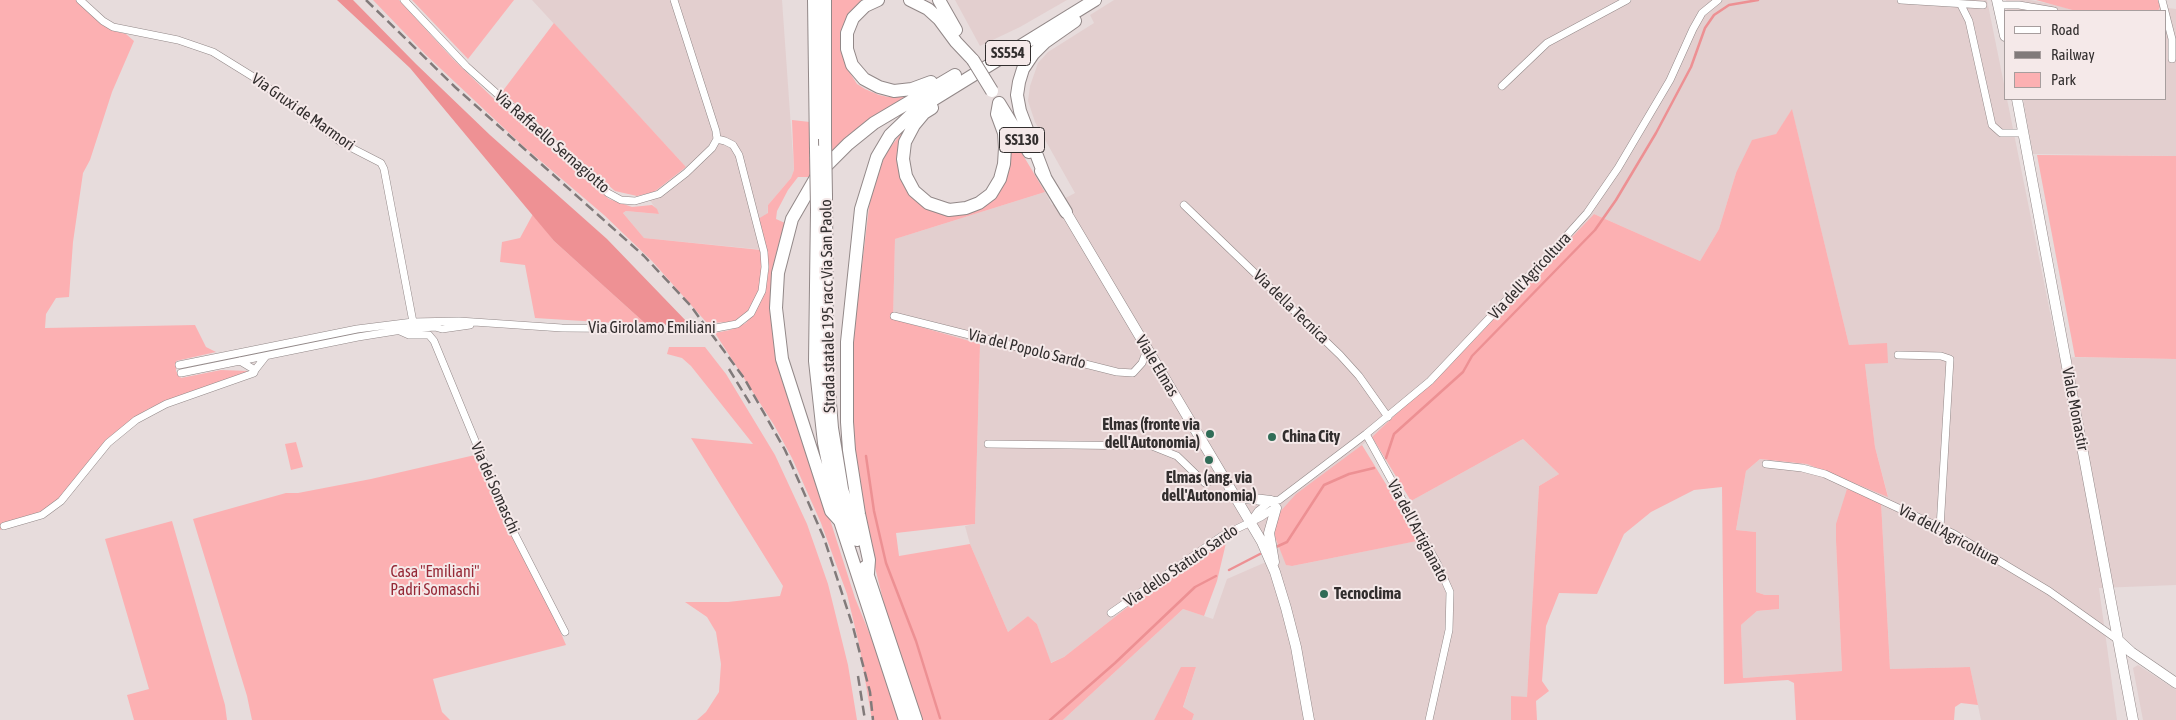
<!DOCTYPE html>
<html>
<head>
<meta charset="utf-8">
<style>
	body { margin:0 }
	#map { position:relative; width:2176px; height:720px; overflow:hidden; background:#e7dcdc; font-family:"Asap Condensed",sans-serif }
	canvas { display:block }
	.legend { position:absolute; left:2004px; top:10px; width:162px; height:90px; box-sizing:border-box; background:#f5e9e9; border:1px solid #a79e9e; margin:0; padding:6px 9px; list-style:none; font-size:15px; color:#322e2e }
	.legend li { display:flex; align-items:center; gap:10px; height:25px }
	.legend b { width:25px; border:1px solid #a79e9e }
</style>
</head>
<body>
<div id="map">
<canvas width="2176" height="720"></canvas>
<ul class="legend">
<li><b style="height:6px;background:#fff"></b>Road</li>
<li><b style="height:6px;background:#817a7a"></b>Railway</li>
<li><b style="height:14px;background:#fcb0b2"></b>Park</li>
</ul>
</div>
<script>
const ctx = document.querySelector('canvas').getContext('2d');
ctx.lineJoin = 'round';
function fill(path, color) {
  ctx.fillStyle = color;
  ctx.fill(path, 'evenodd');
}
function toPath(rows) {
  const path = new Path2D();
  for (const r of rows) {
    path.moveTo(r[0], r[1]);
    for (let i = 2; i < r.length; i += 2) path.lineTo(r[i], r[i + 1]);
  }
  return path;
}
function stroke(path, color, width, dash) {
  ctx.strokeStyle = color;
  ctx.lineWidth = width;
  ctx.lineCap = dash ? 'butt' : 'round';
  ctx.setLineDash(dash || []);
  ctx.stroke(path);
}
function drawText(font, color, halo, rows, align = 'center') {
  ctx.font = font + ' "Asap Condensed",sans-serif';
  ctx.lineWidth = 4;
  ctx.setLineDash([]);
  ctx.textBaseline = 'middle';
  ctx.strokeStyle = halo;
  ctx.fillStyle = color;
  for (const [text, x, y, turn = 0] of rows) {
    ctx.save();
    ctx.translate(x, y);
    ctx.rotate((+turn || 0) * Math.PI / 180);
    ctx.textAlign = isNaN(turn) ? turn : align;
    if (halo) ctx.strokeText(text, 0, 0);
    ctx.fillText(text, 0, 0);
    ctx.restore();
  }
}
const built = toPath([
	[532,0,782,0,794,170,791,178,768,205,766,250,644,238,623,213,626,211,659,214,646,194,654,192,686,167],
	[955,0,1067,0,1020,27,980,46],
	[1114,0,1987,0,2005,89,2005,99,2007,99,2059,357,2176,359,2176,585,2099,588,2117,720,1981,720,1970,667,1890,669,1881,502,1836,541,1842,671,1743,678,1741,625,1757,611,1779,609,1779,595,1765,595,1756,592,1756,532,1736,530,1746,471,1760,459,1807,464,1888,496,1875,447,1865,364,1887,344,1849,345,1792,110,1776,134,1736,173,1719,229,1700,261,1594,214,1468,346,1372,437,1340,463,1275,537,1287,565,1292,566,1416,541,1400,507,1523,439,1559,474,1539,486,1527,698,1511,696,1511,720,1192,720,1194,714,1183,708,1196,667,1182,667,1154,720,1063,720,1183,609,1213,619,1227,579,1266,562,1255,539,1249,530,1246,529,1221,541,1161,584,1153,587,1064,657,1050,663,1037,624,1028,616,1008,632,970,544,965,526,975,524,980,344,893,319,895,239,1045,192,1052,205,1075,193,1035,122,1028,101,1030,86,1038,63,1048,52,1094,23,1090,15],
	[2006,0,2030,0,2056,5,2076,11,2007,11],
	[2160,7,2176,9,2176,156,2033,154,2023,99,2165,99,2165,11,2158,11],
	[2138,665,2176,690,2176,720,2143,720,2133,668]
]);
const green = toPath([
	[0,0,76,0,101,24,114,31,126,34,134,41,112,92,90,160,83,173,73,242,69,297,56,298,46,314,45,328,195,325,206,347,216,352,176,361,176,371,181,378,221,370,249,371,176,397,148,409,108,438,78,474,71,487,58,501,36,514,2,524,2,529,0,530],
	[373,0,399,0,453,59,492,97,609,199,632,207,652,205,657,209,659,214,626,211,623,213,644,238,761,250,761,286,752,305,746,313,733,322,707,323,652,261,604,215,522,145,425,54],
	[412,0,514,0,468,59],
	[829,0,867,0,843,56,850,73,857,84,865,89,879,95,888,97,909,95,875,115,847,136,810,177,798,177,788,190,777,211,776,219,785,223,776,254,772,284,784,375,855,598,873,642,889,624,868,539,853,450,851,356,870,199,885,154,903,131,899,141,902,178,943,211,1000,189,1010,165,1009,135,1011,135,1045,192,895,239,893,319,980,344,975,524,896,533,899,556,970,544,1008,632,1028,616,1037,624,1051,663,1064,657,1153,587,1161,584,1221,541,1226,543,1217,581,1204,616,1183,609,1063,720,872,720,859,644,847,594,821,523,792,458,774,425,715,333,730,330,746,323,762,299,766,286,769,267,758,219,768,213,768,205,791,178,794,170,792,120,810,122,809,160,829,134],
	[2036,0,2158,0,2160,7,2158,11,2076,11],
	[554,23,686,167,654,192,637,196,615,191,502,92],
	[1792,109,1849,345,1887,343,1888,363,1865,364,1875,447,1888,497,1807,464,1760,459,1746,471,1736,530,1756,532,1756,592,1765,595,1779,595,1779,609,1757,611,1741,625,1743,678,1842,671,1836,541,1836,524,1847,489,1881,502,1890,669,1970,667,1978,705,1961,703,1955,707,1954,720,1796,720,1794,683,1788,680,1724,684,1722,487,1694,490,1651,512,1624,534,1597,594,1559,593,1546,626,1542,681,1549,691,1536,701,1537,720,1511,720,1511,696,1527,697,1539,486,1559,474,1523,439,1411,501,1372,437,1468,346,1594,214,1700,261,1719,229,1736,173,1752,140,1776,134],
	[2037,155,2176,156,2176,359,2075,357],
	[533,214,554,241,647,325,535,318,525,265,500,262,502,242,520,238],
	[669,347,705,347,726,374,775,455,807,524,828,584,848,665,857,720,697,720,706,712,719,692,721,664,716,632,707,617,685,602,728,602,780,596,783,586,691,438,753,444,691,366,682,358,667,354],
	[296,442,303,467,291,470,285,444],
	[1362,445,1400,507,1417,541,1292,566,1286,565,1275,537,1275,525,1279,513,1296,494],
	[475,455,545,596,566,645,433,679,442,712,450,720,252,720,247,696,193,519,286,493,298,493,371,479],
	[172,521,225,705,227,720,134,720,127,695,149,689,105,539],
	[1181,667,1196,667,1183,707,1194,714,1192,720,1154,720]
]);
const forest = toPath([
	[337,0,353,0,416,64,490,135,607,239,689,324,647,325,596,279,554,241,410,68]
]);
const stream = toPath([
	[866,456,874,511,886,563,916,641,940,718],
	[1386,458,1394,434,1463,372,1472,356,1595,230,1616,200,1656,133,1691,67,1705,28,1714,15,1729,5,1758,0],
	[1276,547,1287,542,1324,485,1349,474,1374,468],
	[1229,570,1260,554],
	[1050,720,1115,663,1195,587,1216,576]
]);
const street = toPath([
	[80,0,103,21,113,27,178,40,213,52,255,78,342,143,381,163,384,169,413,322],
	[404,0,466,66,608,193,621,200,635,201,659,194,686,173,712,148,717,139,716,131,674,0],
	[1901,0,1983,5],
	[2162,0,2172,39,2172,59],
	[1961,5,1969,21,1992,125,2001,133,2024,133],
	[1998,5,2019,5,2054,11],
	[1502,86,1547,43,1627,0],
	[1184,205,1340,355,1359,376,1388,417],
	[894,316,1117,372,1133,373,1142,363,1147,350],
	[716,328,737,324,751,313,762,291,765,267,764,252,739,155,733,145,725,141,717,139],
	[400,331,409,335,429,335,434,341,509,523,565,632],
	[1898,355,1941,356,1950,359,1940,528],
	[240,361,255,370,266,356],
	[179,365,357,329,413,322,459,321,562,328,693,329],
	[181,373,358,337,408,329,435,327,442,329,470,325],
	[1366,434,1438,565,1450,592,1449,630,1429,720],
	[988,444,1152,446,1177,456,1205,483,1224,477],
	[1766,464,1802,468,1825,474,1954,534,2049,591,2118,640],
	[1251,521,1258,511,1271,501,1279,500,1366,434,1430,381,1561,242,1587,213,1618,168,1670,80,1693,29,1702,13,1718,0],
	[4,526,42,515,61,501,108,443,136,420,166,404,254,373,255,370],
	[1111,613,1222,536,1261,517,1276,507]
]);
const secondary = toPath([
	[1997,0,2005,36],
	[2017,99,2133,720],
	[1066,212,1262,542,1275,572,1286,608,1296,647,1309,720],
	[1236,497,1271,501],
	[1274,562,1269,533,1276,508],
	[2118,640,2131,652,2176,683]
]);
const highway = toPath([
	[814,0,816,151],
	[825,0,825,139],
	[878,0,865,6,853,18,847,33,847,49,852,65,864,79,879,87,894,91,912,89,931,82],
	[910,0,928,9,939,19,956,42,973,60],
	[939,0,956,30],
	[999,103,1029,152],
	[932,108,924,113,914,125,905,142,903,159,906,176,914,191,928,203,949,210,966,208,979,203,991,194,1000,179,1004,164,1005,148,1004,133,997,114,999,103],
	[1041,171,1066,212],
	[1045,177,1020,111,1017,95,1019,82,1023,69,1033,54,1045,42,1075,21],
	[826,196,827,366,832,428,842,489,857,540],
	[817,210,815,361,824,443,840,521,905,720],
	[840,521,831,511,782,359,776,308,778,273,792,219,818,174,848,144,874,123,955,75],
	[865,567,916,720],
	[868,573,869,560,859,514,849,450,847,422,847,342,861,209,877,157,890,135,915,111,1095,0]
]);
const rail = toPath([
	[366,0,455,87,644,256,690,305,744,378,785,450,824,538,853,627,870,692,873,720],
	[729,369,751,405],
	[858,676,865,720]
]);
const streetBridge = toPath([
	[693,329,716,328]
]);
const highwayBridge = toPath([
	[973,60,992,91],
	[825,139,826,196],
	[816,151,817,210]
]);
const markers = [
	[1210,434,5,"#306c57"],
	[1272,437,5,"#306c57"],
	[1209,460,5,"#306c57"],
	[1324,594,5,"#306c57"]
];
const shields = [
	[1008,53,45],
	[1022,140,45]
];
const shieldNames = [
	["SS554",1008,53],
	["SS130",1022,140]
];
const streetNames = [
	["Via Gruxi de Marmori",303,112,35],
	["Via Raffaello Sernagiotto",552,142,41],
	["Via dell'Agricoltura",1530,276,-47],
	["Strada statale 195 racc Via San Paolo",828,306,-91],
	["Via della Tecnica",1291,307,44],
	["Via Girolamo Emiliani",652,328],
	["Via del Popolo Sardo",1027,349,14],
	["Viale Elmas",1157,366,59],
	["Viale Monastir",2075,409,79],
	["Via dei Somaschi",495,488,66],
	["Via dell'Artigianato",1418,531,62],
	["Via dell'Agricoltura",1949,535,28],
	["Via dello Statuto Sardo",1181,566,-34]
];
const poiNames = [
	["Elmas (fronte via",1200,425,"right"],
	["dell'Autonomia)",1200,443,"right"],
	["China City",1282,437],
	["Elmas (ang. via",1209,478,"center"],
	["dell'Autonomia)",1209,496,"center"],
	["Tecnoclima",1334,594]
];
const parkNames = [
	["Casa \"Emiliani\"",435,572],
	["Padri Somaschi",435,590]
];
fill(built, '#e3cfcf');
fill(green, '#fcb0b2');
fill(forest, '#ee9194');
stroke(stream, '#ed9093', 2.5);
stroke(street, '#928888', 8);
stroke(secondary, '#928888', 11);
stroke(highway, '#928888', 14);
stroke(street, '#fff', 7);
stroke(secondary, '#fff', 10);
stroke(highway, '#fff', 12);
stroke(rail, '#817a7a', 2.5, [10, 5]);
stroke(streetBridge, '#928888', 8, []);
stroke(highwayBridge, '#928888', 14, []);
stroke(streetBridge, '#fff', 7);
stroke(highwayBridge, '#fff', 12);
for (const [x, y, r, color] of markers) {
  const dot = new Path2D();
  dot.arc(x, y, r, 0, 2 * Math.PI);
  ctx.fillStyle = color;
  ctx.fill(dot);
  stroke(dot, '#f5e9e9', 2);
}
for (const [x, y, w] of shields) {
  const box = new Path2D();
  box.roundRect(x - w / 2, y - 12.5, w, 25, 4);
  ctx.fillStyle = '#f5e9e9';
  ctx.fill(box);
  stroke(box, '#322e2e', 1);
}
drawText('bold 15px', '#322e2e', null, shieldNames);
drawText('16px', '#322e2e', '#f5e9e9', streetNames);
drawText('bold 16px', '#322e2e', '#f5e9e9', poiNames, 'left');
drawText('16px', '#962937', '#f5e9e9', parkNames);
</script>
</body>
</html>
